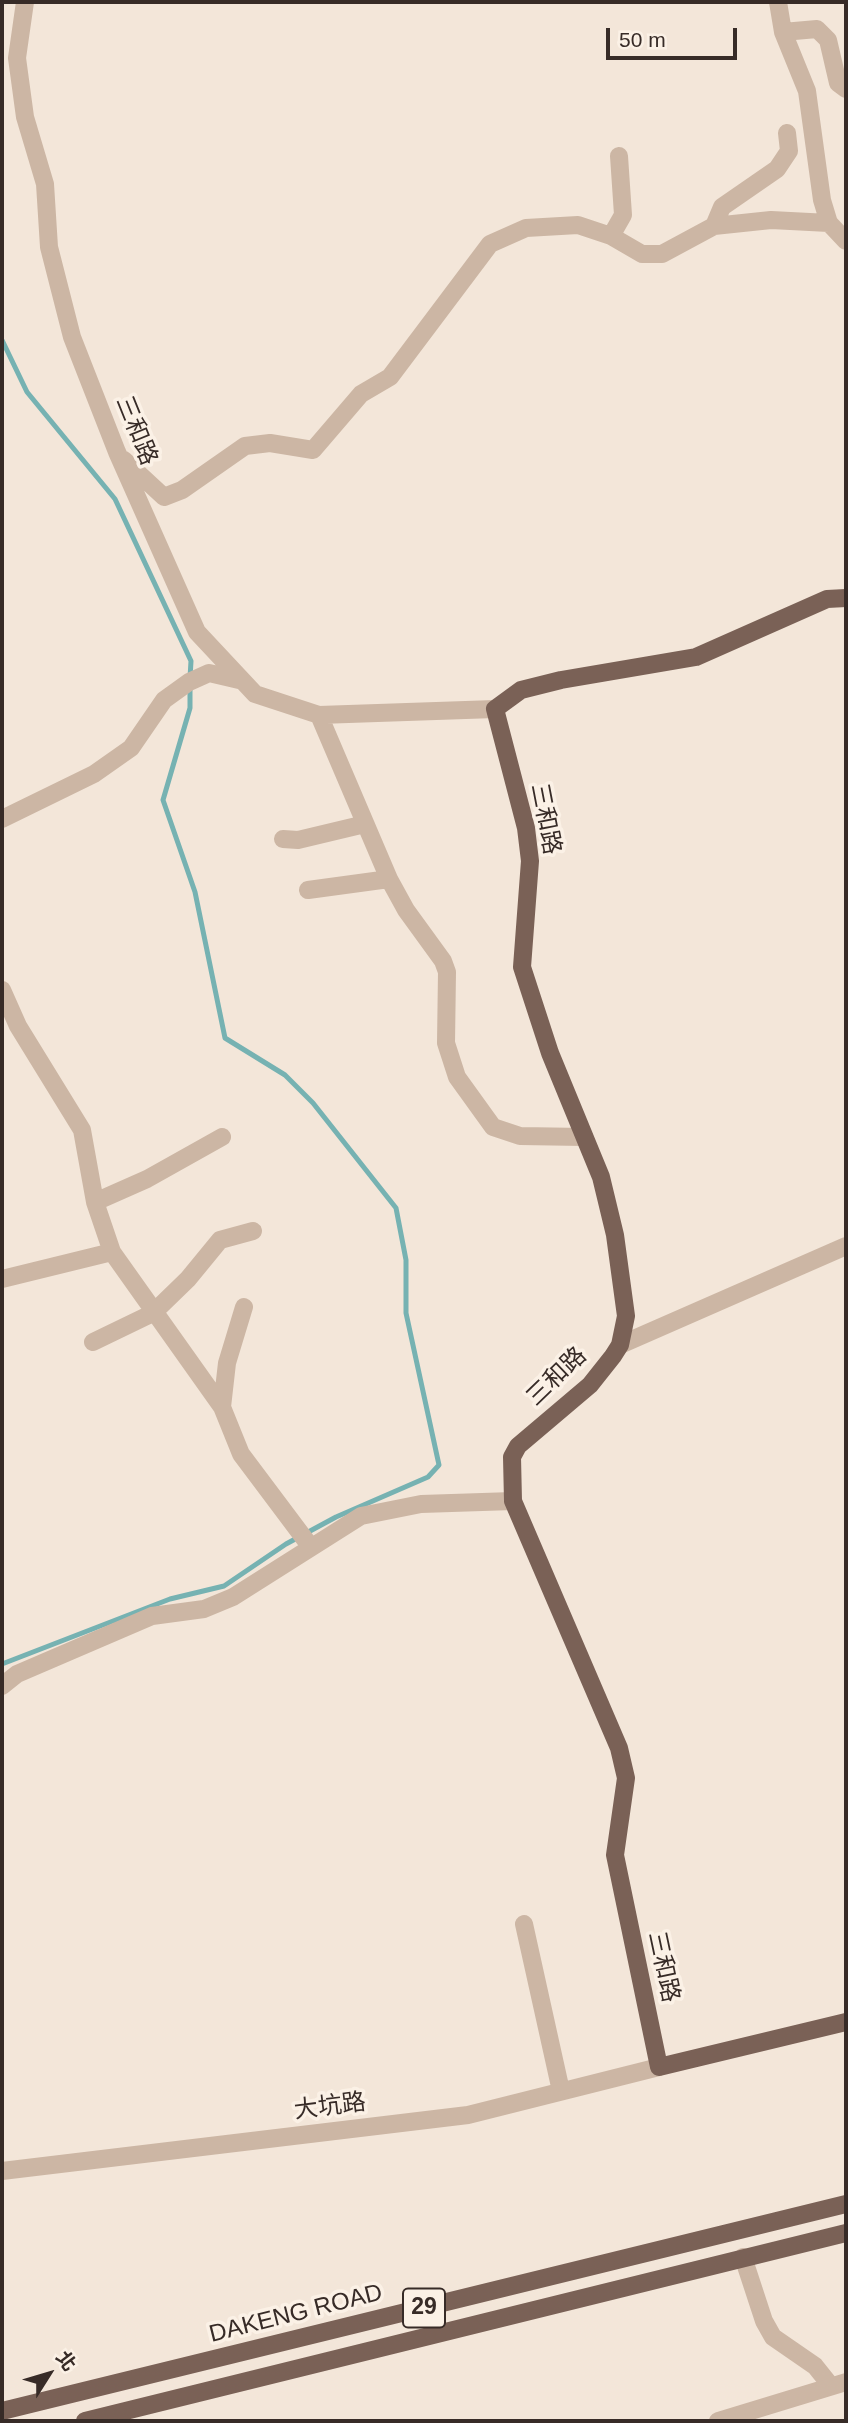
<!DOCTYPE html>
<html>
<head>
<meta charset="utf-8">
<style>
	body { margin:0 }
	#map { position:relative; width:848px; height:2423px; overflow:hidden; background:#f3e6d9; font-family:Helvetica,"Noto Sans TC",sans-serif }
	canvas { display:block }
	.frame { position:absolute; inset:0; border:4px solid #372b27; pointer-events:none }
	.north { position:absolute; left:14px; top:2339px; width:70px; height:70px; -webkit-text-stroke:5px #fbf1e6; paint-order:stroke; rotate:53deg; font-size:19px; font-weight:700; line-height:28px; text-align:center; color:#372b27 }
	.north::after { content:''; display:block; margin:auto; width:24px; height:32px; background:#372b27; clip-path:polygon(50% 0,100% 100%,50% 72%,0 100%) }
	.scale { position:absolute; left:606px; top:28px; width:131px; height:32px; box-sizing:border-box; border:4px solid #372b27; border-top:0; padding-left:9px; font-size:21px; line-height:24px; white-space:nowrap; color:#372b27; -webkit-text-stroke:5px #fbf1e6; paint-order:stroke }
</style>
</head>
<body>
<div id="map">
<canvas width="848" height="2423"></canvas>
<div class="frame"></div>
<div class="north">北</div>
<div class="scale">50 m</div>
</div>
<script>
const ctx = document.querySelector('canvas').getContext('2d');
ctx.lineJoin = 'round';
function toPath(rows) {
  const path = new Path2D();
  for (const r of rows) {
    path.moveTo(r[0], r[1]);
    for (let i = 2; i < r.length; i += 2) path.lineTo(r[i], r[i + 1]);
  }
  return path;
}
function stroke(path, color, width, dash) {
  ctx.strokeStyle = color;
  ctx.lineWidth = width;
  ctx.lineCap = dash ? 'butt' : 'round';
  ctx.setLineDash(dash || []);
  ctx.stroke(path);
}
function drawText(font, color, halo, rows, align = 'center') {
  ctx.font = font + ' Helvetica,"Noto Sans TC",sans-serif';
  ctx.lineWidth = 7;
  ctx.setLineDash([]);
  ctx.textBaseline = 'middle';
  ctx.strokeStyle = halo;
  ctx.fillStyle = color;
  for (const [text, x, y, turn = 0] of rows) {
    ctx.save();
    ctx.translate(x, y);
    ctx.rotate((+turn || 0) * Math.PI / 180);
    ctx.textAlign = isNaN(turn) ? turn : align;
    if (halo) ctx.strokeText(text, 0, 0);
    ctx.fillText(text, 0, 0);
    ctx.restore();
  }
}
const stream = toPath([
	[2,340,27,392,115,499,191,661,190,678],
	[2,1664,170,1599,224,1586,286,1544,336,1517,428,1477,439,1465,406,1313,406,1260,396,1208,313,1103,285,1075,225,1038,195,892,163,800,190,708,190,687]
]);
const minor = toPath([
	[25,2,17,58,25,117,45,184,49,247,72,337,117,452,197,632,255,694,319,715,495,709],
	[778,2,783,32,807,91,822,200,829,223,846,241],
	[783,32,817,29,828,40,838,83,846,89],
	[714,226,722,207,777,169,789,151,787,133],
	[611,236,623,215,619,156],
	[124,460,164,497,182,490,245,446,270,443,313,450,361,394,390,377,490,244,526,228,578,225,611,236,642,254,662,254,714,226,771,220,829,223],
	[319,715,389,879,406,910,443,961,447,972,446,1043,457,1077,493,1127,520,1136,584,1137],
	[2,819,94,774,131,748,164,700,189,682,209,673,239,680],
	[283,839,298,840,365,824],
	[308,890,389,879],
	[2,990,18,1026,82,1130,95,1202,112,1252,222,1407,241,1454,310,1546],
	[95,1202,147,1179,222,1137],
	[2,1279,112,1252],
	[93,1342,153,1313,188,1279,220,1240,253,1231],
	[620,1345,846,1246],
	[222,1407,227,1363,244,1307],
	[2,1686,17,1674,152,1616,204,1609,233,1597,361,1516,421,1504,513,1501],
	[524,1924,561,2091],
	[2,2171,468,2115,659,2067],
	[743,2257,764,2321,773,2337,815,2366,831,2386],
	[718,2421,846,2382]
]);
const major = toPath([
	[846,598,827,599,696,657,561,680,521,690,495,709,526,828,530,861,522,967,550,1053,601,1177,615,1235,626,1316,620,1345,613,1356,590,1385,518,1446,512,1457,513,1501,619,1748,626,1778,615,1855,659,2067,846,2022],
	[2,2411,846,2204],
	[85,2421,846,2233]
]);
const shields = [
	[424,2308,42]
];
const shieldNames = [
	["29",424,2308]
];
const streetNames = [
	["三和路",136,431,68],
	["三和路",545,819,79],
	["三和路",557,1377,-44],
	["三和路",663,1967,78],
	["大坑路",330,2107,-7],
	["DAKENG ROAD",296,2314,-14]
];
stroke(stream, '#76b2b2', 5);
stroke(minor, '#ccb6a4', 18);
stroke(major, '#7a6156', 18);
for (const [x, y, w] of shields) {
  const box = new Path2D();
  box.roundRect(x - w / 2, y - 19.5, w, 39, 5);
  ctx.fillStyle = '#fbf1e6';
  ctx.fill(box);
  stroke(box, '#372b27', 2);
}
drawText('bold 23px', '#372b27', null, shieldNames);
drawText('24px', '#372b27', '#fbf1e6', streetNames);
</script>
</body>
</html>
